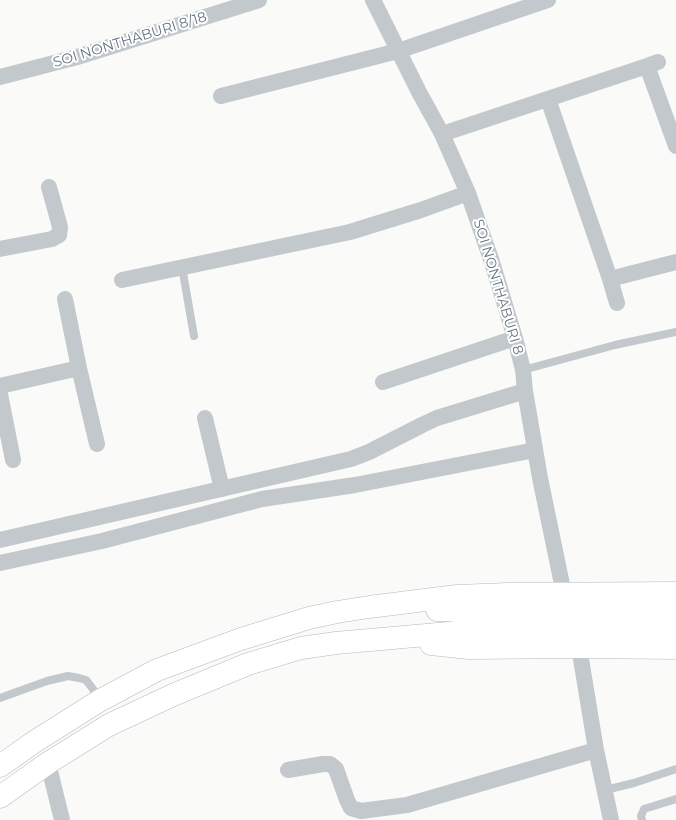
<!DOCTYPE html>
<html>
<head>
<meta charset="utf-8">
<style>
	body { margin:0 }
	canvas { display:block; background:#fafaf8 }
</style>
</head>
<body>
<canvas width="676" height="820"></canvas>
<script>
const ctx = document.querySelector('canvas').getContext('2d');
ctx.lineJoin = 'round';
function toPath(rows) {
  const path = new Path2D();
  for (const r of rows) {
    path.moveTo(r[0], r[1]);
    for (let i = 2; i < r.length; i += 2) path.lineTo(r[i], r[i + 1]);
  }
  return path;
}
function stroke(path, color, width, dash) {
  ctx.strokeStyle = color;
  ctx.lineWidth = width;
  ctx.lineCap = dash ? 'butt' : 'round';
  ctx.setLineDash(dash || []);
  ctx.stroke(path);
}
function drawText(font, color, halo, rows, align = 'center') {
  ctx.font = font + ' Montserrat,sans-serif';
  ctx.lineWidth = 4;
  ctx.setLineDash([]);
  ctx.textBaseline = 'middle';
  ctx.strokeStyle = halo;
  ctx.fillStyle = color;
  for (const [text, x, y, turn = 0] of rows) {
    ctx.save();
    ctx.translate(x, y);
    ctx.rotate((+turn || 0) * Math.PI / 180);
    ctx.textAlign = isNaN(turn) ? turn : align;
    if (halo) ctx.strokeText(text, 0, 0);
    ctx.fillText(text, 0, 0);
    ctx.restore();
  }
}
const service = toPath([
	[182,267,194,336],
	[523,370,615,345,676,332],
	[0,698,47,681,68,676,79,678,86,680,93,689,98,700],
	[605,790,634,783,676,769],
	[642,820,641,816,644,809,676,799]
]);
const minor = toPath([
	[373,0,419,92,442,134,468,193,492,262,515,338,523,370,525,391,540,478,564,594],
	[647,66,676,146],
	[0,77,77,57,259,0],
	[221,96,398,51,548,0],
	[548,99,610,279,617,303],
	[442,134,647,66,658,62],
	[0,249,52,239,59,235,60,227,49,187],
	[610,279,676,262],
	[122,280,350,232,421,210,468,193],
	[65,299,79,368,97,444],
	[383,382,515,338],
	[0,386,79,368],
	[0,394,13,460],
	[205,418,222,489],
	[0,540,351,459,369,452,424,424,437,418,525,391],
	[0,563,102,541,262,499,355,485,535,450],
	[579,647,596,750,611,820],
	[48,763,62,820],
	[288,770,323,764,330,764,336,769,347,800,351,808,361,811,407,805,596,750]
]);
const secondary = toPath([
	[437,610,477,611,676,610],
	[431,644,469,648,579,647,676,648],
	[0,766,34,742,99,701,157,670,241,639,309,618,337,612,369,607,457,596,508,594,676,593],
	[0,797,48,763,109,725,173,695,248,664,301,648,336,643,483,630,676,630]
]);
const streetNames = [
	["SOI NONTHABURI 8/18",130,40,-17],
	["SOI NONTHABURI 8",498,287,73]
];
stroke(secondary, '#b3babf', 23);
stroke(service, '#c3c8cc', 8);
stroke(minor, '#c3c8cc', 16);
stroke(secondary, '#fff', 22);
drawText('14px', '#657683', '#fff', streetNames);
</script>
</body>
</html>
